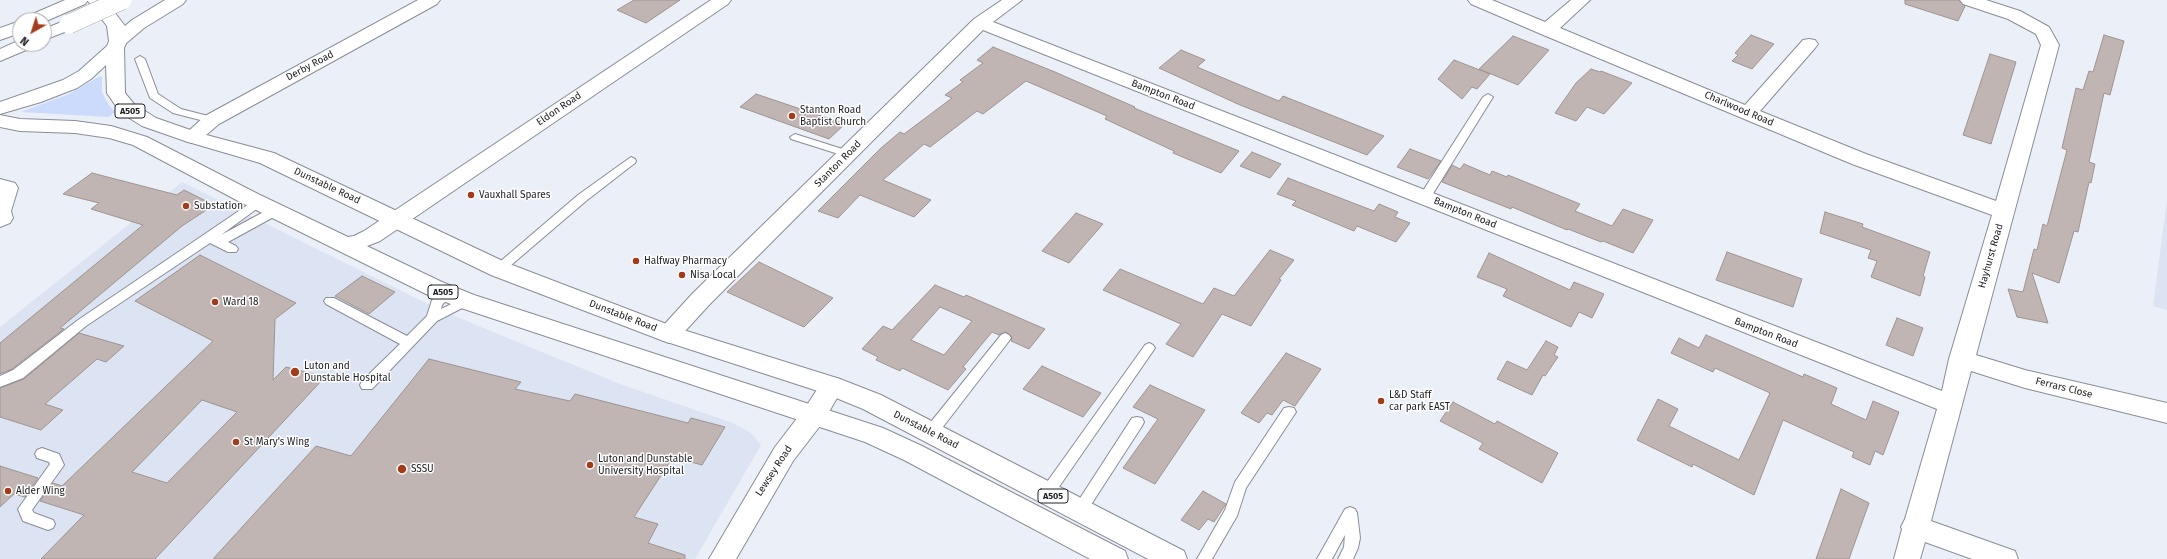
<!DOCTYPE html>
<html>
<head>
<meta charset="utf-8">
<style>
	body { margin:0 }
	#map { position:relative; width:2167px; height:559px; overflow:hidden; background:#ebeff8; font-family:"Fira Sans",sans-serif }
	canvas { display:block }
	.north { position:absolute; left:12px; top:12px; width:40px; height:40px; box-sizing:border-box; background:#fff; border:1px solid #a6a7a8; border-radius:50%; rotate:219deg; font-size:11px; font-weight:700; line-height:16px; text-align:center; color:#212226 }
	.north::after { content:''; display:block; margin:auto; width:14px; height:18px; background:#a33c1b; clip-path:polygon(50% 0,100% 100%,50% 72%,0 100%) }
</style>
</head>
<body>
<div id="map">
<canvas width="2167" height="559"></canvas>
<div class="north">N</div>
</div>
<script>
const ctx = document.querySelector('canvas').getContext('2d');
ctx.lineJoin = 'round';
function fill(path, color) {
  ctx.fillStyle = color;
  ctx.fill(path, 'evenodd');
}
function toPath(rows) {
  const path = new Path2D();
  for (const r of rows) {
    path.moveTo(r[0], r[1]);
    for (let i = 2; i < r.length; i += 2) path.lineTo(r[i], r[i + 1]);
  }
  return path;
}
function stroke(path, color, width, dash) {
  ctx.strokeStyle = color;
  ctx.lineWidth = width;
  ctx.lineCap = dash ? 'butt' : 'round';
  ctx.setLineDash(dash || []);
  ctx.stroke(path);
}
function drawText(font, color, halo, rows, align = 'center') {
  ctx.font = font + ' "Fira Sans",sans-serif';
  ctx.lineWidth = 3;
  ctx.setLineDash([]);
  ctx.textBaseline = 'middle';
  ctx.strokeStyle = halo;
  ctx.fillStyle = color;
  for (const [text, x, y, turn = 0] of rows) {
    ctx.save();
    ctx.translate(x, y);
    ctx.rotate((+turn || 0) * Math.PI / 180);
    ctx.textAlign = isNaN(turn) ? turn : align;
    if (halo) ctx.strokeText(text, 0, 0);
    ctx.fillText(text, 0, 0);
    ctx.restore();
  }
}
const built = toPath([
	[182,182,442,311,620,384,733,423,751,433,761,445,695,559,0,559,0,327],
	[2167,201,2167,310,2153,306]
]);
const green = toPath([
	[100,76,102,77,102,92,108,104,115,112,109,117,21,112,69,94]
]);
const building = toPath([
	[634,0,680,0,646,23,617,10,634,0],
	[1905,0,1959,0,1965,6,1958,21,1905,4,1905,0],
	[1751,35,1774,44,1752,69,1732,61,1738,55,1735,53,1751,35],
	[2104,35,2124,41,2110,95,2104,93,2089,162,2095,164,2091,183,2089,182,2078,232,2074,231,2059,283,2032,273,2048,323,2017,317,2008,289,2023,292,2034,249,2037,250,2043,224,2047,226,2067,150,2062,148,2076,88,2083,90,2089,71,2093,72,2104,35],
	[1513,36,1549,50,1518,85,1479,69,1513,36],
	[993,47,1055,72,1135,107,1134,108,1239,151,1221,173,1173,153,1174,151,1105,119,1107,116,1026,81,983,114,977,111,930,147,924,144,883,180,931,200,914,217,860,195,838,218,818,211,881,148,900,132,904,134,952,98,945,95,963,82,960,80,983,63,977,60,993,47],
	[1181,50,1205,60,1197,67,1240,85,1279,101,1283,96,1384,136,1367,155,1240,105,1159,68,1181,50],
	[1990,54,2016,62,1991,144,1963,135,1990,54],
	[1454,60,1490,74,1477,89,1472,87,1462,99,1438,79,1454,60],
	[1591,69,1600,72,1601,71,1632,83,1604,114,1587,107,1576,121,1555,113,1576,83,1591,69],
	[756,94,845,124,829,139,740,107,756,94],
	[1410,149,1441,161,1428,179,1397,167,1410,149],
	[1252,152,1281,164,1270,178,1240,166,1252,152],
	[1464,164,1490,175,1492,171,1507,177,1508,175,1580,204,1575,211,1612,226,1623,209,1653,220,1633,253,1603,241,1601,242,1568,229,1567,230,1512,207,1511,209,1442,182,1452,165,1460,169,1464,164],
	[92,173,177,195,184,190,214,205,182,226,60,328,64,329,12,369,0,374,0,343,143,225,91,209,99,203,63,194,92,173],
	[1288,178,1374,211,1379,204,1398,212,1395,217,1410,223,1396,242,1357,226,1354,231,1292,205,1296,201,1277,194,1288,178],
	[1825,212,1863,224,1862,227,1930,252,1923,276,1925,277,1920,296,1871,277,1877,261,1868,258,1871,250,1820,233,1825,212],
	[1076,213,1103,224,1069,263,1042,251,1076,213],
	[1270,250,1294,260,1279,279,1281,280,1251,326,1222,314,1193,357,1166,344,1181,324,1103,290,1120,269,1203,304,1214,288,1234,296,1270,250],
	[1727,252,1802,279,1793,307,1716,280,1727,252],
	[1489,253,1570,290,1574,282,1604,294,1592,318,1579,312,1571,327,1503,296,1507,289,1477,277,1489,253],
	[200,255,296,303,275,319,273,380,286,367,325,377,155,559,41,559,84,515,40,501,53,483,62,486,213,341,135,301,200,255],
	[202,400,237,412,167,483,132,472,202,400],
	[759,262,833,298,804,327,727,292,759,262],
	[362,276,395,292,369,314,335,296,362,276],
	[935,285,964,297,966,295,1045,329,1029,349,1011,341,1012,337,1006,332,999,335,992,332,963,367,966,369,948,390,902,368,900,371,876,360,878,357,862,349,883,326,892,330,935,285],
	[940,307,972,321,944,355,911,340,940,307],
	[1897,318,1923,328,1913,356,1886,345,1897,318],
	[79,333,124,346,106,362,97,359,45,404,63,410,41,430,0,417,0,388,24,379,79,333],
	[1706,335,1803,377,1804,374,1837,388,1831,404,1866,420,1873,401,1899,412,1883,455,1875,451,1870,465,1852,457,1854,452,1783,420,1754,495,1693,464,1692,467,1637,440,1658,399,1678,409,1669,426,1739,460,1770,393,1715,368,1713,372,1671,353,1679,338,1699,348,1706,335],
	[1546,341,1558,347,1554,355,1558,357,1545,376,1543,375,1532,395,1497,379,1507,361,1527,370,1546,341],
	[1286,353,1321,369,1295,406,1283,400,1272,415,1267,413,1259,423,1241,413,1286,353],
	[429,359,521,382,515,389,570,401,575,394,688,423,691,418,725,427,702,465,673,457,634,517,658,524,648,543,685,555,685,559,213,559,316,446,351,456,429,359],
	[1042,366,1101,393,1083,417,1023,389,1042,366],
	[1150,385,1205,410,1155,484,1123,468,1158,419,1133,407,1150,385],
	[1453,402,1495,424,1497,421,1558,453,1542,483,1479,449,1483,443,1440,421,1453,402],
	[0,466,38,478,25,497,14,494,0,507,0,466],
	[1841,489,1869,503,1849,559,1816,559,1841,489],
	[1203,491,1226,504,1214,522,1208,519,1199,530,1181,520,1203,491]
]);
const service = toPath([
	[140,56,145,59,158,94,181,109,216,118,217,120,216,122,212,123,173,113,150,98,135,59,140,56],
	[1488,94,1493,97,1429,200,1421,200,1419,197,1421,194,1483,97,1488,94],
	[795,134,852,152,853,154,848,157,791,139,790,137,795,134],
	[631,157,635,159,636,161,635,163,586,201,503,272,495,272,493,269,495,266,578,195,631,157],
	[258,198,264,202,262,205,221,235,271,208,275,207,281,211,279,214,228,242,236,246,238,249,236,252,228,252,210,243,86,326,23,378,0,387,0,376,13,370,78,320,258,198],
	[447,289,453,293,442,305,441,309,466,297,472,301,470,304,437,321,372,389,362,389,360,385,362,381,400,344,326,304,324,301,326,298,334,298,407,336,427,316,432,300,447,289],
	[1005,333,1009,335,1011,338,1009,341,936,436,931,437,926,436,924,432,926,428,1001,335,1005,333],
	[1149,343,1153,345,1155,348,1153,351,1052,497,1047,499,1042,497,1040,493,1042,489,1145,345,1149,343],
	[1289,407,1294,408,1296,412,1246,488,1237,516,1212,559,1197,559,1225,510,1235,482,1284,408,1289,407],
	[1137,417,1142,418,1144,422,1142,426,1085,514,1080,516,1075,514,1073,510,1075,506,1132,418,1137,417],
	[42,448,59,454,64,465,32,510,34,513,53,520,55,524,53,528,48,530,23,521,18,509,50,464,49,462,37,458,35,454,37,450,42,448],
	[1350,507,1355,509,1357,513,1360,538,1358,548,1353,559,1338,559,1344,547,1345,535,1332,559,1317,559,1345,509,1350,507]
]);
const minor = toPath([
	[418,0,440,0,437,4,219,124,199,141,192,143,185,141,182,137,205,116,418,0],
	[711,0,731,0,728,4,380,241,357,250,343,251,335,249,332,244,335,239,354,236,364,231,711,0],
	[1002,0,1022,0,993,22,1942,391,1949,359,1992,215,1852,164,1541,34,1471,4,1468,0,1492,0,1545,22,1571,0,1590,0,1560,28,1745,105,1803,40,1809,39,1815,40,1818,44,1815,48,1760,111,1866,154,1996,201,2041,45,2036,34,2008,19,1963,4,1960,0,1986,0,2020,11,2049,27,2059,45,1976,355,2025,370,2167,403,2167,423,2025,388,1971,371,1931,521,2015,551,2018,559,1972,559,1925,542,1920,559,1894,559,1902,529,1901,527,1905,519,1937,409,983,30,709,305,677,340,669,343,661,340,658,334,661,328,693,293,974,19,1002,0],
	[0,179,15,183,18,188,11,211,13,218,10,223,0,227,0,179]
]);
const tertiary = toPath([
	[832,377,840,379,844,386,823,422,793,461,736,559,709,559,775,447,805,408,824,379,832,377]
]);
const primary = toPath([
	[87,0,105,0,125,26,127,41,124,48,125,93,134,104,156,118,199,133,274,153,507,263,677,328,840,379,881,395,1184,551,1187,559,1148,559,863,409,824,393,661,340,491,275,260,163,185,141,142,126,120,112,107,93,106,65,91,79,77,88,41,102,0,114,0,102,63,80,79,71,107,46,109,41,107,26,87,0],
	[0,115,20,119,75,121,111,126,147,137,258,194,442,282,474,295,883,428,922,446,1125,551,1128,559,1090,559,904,460,865,442,458,307,426,294,244,204,133,145,109,138,75,133,20,131,0,127,0,115]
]);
const motorway = toPath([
	[65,0,88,0,85,4,44,22,44,20,25,20,28,16,65,0],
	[165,0,186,0,183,4,144,28,124,45,118,46,112,45,109,41,112,37,132,20,165,0],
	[69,19,75,20,78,24,75,28,44,40,44,29,69,19],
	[20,21,20,33,0,40,0,28,20,21],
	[20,40,20,44,34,44,31,48,0,61,0,49,20,40]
]);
const motorwayBridge = toPath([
	[69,24,122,0]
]);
const markers = [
	[792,116,4,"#a33c1b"],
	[471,195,4,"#a33c1b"],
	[186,206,4,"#a33c1b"],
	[636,261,4,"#a33c1b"],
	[682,275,4,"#a33c1b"],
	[215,302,4,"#a33c1b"],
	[295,372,5,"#a33c1b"],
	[1381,401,4,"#a33c1b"],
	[236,442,4,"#a33c1b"],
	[590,465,4,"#a33c1b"],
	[402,469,5,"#a33c1b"],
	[8,491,4,"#a33c1b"]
];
const shields = [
	[130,111,30],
	[443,292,30],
	[1053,496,30]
];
const shieldNames = [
	["A505",130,111],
	["A505",443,292],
	["A505",1053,496]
];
const streetNames = [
	["Derby Road",310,66,-28],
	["Bampton Road",1163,95,21],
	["Eldon Road",559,109,-34],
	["Charlwood Road",1739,109,23],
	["Stanton Road",838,164,-45],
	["Dunstable Road",327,186,25],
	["Bampton Road",1465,213,22],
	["Hayhurst Road",1991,256,-74],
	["Dunstable Road",623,316,21],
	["Bampton Road",1766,333,21],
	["Ferrars Close",2064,388,14],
	["Dunstable Road",926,430,27],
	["Lewsey Road",774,471,-57]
];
const poiNames = [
	["Stanton Road",800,110],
	["Baptist Church",800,122],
	["Vauxhall Spares",479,195],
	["Substation",194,206],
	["Halfway Pharmacy",644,261],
	["Nisa Local",690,275],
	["Ward 18",223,302],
	["Luton and",304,366],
	["Dunstable Hospital",304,378],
	["L&D Staff",1389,395],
	["car park EAST",1389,407],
	["St Mary's Wing",244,442],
	["Luton and Dunstable",598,459],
	["University Hospital",598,471],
	["SSSU",411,469],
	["Alder Wing",16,491]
];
fill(built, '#dce3f3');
fill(green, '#ccdafc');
fill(building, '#c0b5b2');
stroke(building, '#9e9491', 1);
stroke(service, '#8a8d96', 2);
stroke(minor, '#8a8d96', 2);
stroke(tertiary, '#8a8d96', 2);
stroke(primary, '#8a8d96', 2);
stroke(motorway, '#8a8d96', 2);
fill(service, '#fff');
fill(minor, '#fff');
fill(tertiary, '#fff');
fill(primary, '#fff');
fill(motorway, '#fff');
stroke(motorwayBridge, '#8a8d96', 20, []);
stroke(motorwayBridge, '#fff', 19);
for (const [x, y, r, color] of markers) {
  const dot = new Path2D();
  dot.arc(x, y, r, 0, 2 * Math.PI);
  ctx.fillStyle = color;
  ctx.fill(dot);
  stroke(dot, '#fff', 1.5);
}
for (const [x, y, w] of shields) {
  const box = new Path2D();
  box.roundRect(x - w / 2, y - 7, w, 14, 3);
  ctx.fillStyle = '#fff';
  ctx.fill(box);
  stroke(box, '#212226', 1);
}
drawText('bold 9px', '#212226', null, shieldNames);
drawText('10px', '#212226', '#fff', streetNames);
drawText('10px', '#212226', '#fff', poiNames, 'left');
</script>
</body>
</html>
